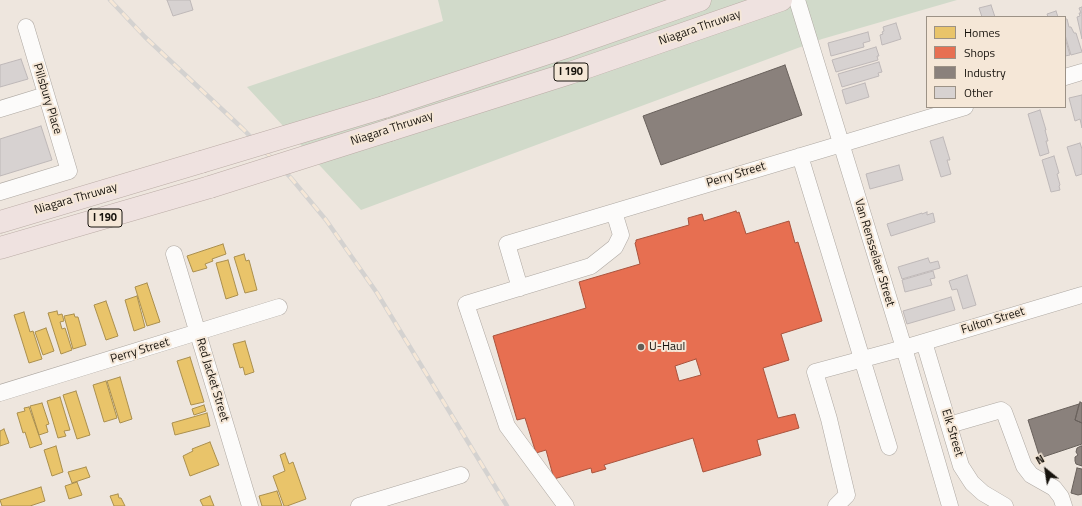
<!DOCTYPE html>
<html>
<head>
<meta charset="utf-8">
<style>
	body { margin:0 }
	#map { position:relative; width:1082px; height:506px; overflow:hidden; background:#eee6de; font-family:"Titillium Web",sans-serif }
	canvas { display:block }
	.legend { position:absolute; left:926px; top:16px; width:140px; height:92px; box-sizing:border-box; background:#f5e7d7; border:1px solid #9c9286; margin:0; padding:5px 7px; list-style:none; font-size:12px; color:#17130d }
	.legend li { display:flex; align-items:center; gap:8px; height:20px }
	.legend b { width:20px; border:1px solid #9c9286 }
	.north { position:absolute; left:1026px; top:450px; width:40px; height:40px; -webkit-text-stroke:3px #f5e7d7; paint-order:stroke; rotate:330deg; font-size:11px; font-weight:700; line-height:16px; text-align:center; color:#17130d }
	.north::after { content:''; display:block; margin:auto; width:14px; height:18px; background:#17130d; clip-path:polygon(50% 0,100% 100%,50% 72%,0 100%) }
</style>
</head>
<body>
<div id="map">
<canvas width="1082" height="506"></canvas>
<ul class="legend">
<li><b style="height:11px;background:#e9c46a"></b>Homes</li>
<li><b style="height:11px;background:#e76f51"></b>Shops</li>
<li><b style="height:11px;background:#8a817c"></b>Industry</li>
<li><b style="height:11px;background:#d7d2d1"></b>Other</li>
</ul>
<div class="north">N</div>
</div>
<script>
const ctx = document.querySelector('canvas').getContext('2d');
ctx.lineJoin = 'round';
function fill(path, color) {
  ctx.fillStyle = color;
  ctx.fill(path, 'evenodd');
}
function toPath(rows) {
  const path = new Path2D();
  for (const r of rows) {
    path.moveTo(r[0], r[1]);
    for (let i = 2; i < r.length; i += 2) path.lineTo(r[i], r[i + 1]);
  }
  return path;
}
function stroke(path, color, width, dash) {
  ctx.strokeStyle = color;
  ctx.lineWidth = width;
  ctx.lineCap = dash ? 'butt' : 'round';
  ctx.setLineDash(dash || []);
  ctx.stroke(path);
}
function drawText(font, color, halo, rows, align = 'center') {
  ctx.font = font + ' "Titillium Web",sans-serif';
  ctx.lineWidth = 4;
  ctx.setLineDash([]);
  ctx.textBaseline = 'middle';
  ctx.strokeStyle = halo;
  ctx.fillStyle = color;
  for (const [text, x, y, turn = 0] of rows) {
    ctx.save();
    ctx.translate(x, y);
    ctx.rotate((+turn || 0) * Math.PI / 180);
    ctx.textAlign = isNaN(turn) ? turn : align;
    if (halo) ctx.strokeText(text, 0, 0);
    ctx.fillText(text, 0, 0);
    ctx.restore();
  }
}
const green = toPath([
	[438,0,957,0,822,39,361,210,247,87,443,21]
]);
const homes = toPath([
	[223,244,226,254,212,259,213,261,205,264,207,268,193,272,187,256,223,244],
	[244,254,246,261,249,260,257,290,245,293,234,257,244,254],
	[228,260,238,295,226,299,216,263,228,260],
	[147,283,160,322,147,326,135,287,147,283],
	[137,296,145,327,134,331,125,300,137,296],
	[106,301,118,336,106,340,94,305,106,301],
	[57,311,58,315,62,314,64,321,60,322,62,329,65,328,72,350,61,354,48,313,57,311],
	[24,312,30,332,33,331,42,359,29,363,14,315,24,312],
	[74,314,75,317,78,317,86,345,73,349,64,316,74,314],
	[46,328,54,351,43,355,35,332,46,328],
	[245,341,254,372,245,375,243,367,240,368,233,344,245,341],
	[190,357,204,402,191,405,177,361,190,357],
	[120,377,132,419,120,423,107,381,120,377],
	[106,381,117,418,104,422,93,385,106,381],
	[76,391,90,435,77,439,63,395,76,391],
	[60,397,70,430,64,431,66,436,58,438,47,401,60,397],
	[42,403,49,424,46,425,48,432,39,435,30,406,42,403],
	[204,405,206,411,194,415,192,409,204,405],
	[29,407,42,444,30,448,25,432,23,433,17,413,25,411,24,408,29,407],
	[207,413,210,426,175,435,172,423,207,413],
	[4,429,9,443,0,446,0,431,4,429],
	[210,442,219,465,190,476,183,456,193,451,192,449,210,442],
	[56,446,63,472,52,476,44,450,56,446],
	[285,453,289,464,293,462,306,499,287,506,284,506,273,476,285,471,280,455,285,453],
	[86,467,90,477,72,483,68,472,86,467],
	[77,482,82,495,69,499,65,486,77,482],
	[41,487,45,501,30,506,2,506,0,500,41,487],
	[277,491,282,506,262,506,259,496,277,491],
	[118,494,119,498,121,498,125,506,114,506,110,496,118,494],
	[210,496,214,506,203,506,200,500,210,496]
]);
const shops = toPath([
	[736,211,737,213,739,212,746,234,789,221,795,243,798,242,822,321,781,334,789,360,763,368,778,418,795,414,799,428,757,440,761,455,703,472,693,438,604,465,606,469,592,473,591,468,554,479,546,450,536,453,525,418,517,420,493,336,586,308,579,282,640,264,635,243,636,242,636,240,689,225,688,218,702,214,704,221,736,211],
	[696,359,701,375,679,381,675,366,696,359]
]);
const industry = toPath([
	[785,65,802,115,661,165,643,116,785,65],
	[1080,402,1082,403,1082,423,1075,420,1080,402],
	[1079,404,1075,420,1082,423,1082,444,1040,458,1028,420,1079,404],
	[1081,446,1082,446,1082,466,1076,464,1075,461,1075,457,1078,455,1076,452,1077,448,1081,446],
	[1077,468,1082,469,1082,494,1078,495,1071,493,1077,468]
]);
const building = toPath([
	[167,0,190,0,193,10,173,16,167,0],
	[991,5,995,17,982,17,979,8,991,5],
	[1082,7,1082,39,1077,17,1080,16,1079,13,1081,13,1079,8,1082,7],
	[1056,11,1058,17,1048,17,1047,14,1056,11],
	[1065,19,1067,19,1069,27,1071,27,1074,33,1076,33,1082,52,1071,55,1065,35,1065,19],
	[896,23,901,39,882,45,880,35,883,34,882,32,884,31,883,27,896,23],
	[868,32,870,41,863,43,864,47,831,56,828,43,868,32],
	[1065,38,1070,55,1065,56,1065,38],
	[876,47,879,56,877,56,878,60,836,72,832,60,876,47],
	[21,59,28,79,0,87,0,65,21,59],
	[879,62,882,72,878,73,879,76,842,87,838,74,879,62],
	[865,83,869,97,846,104,842,90,865,83],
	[1082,95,1082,128,1080,119,1075,121,1069,98,1082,95],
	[1040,110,1046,130,1045,130,1048,141,1046,141,1049,153,1040,156,1028,114,1040,110],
	[41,126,52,160,0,176,0,139,41,126],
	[943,137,950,160,947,160,951,174,941,177,930,141,943,137],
	[1080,143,1082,149,1082,174,1076,176,1067,147,1080,143],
	[1054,156,1059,173,1057,174,1060,185,1059,186,1060,190,1051,192,1042,160,1054,156],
	[899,165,903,180,870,189,866,174,899,165],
	[927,212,927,215,933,213,935,222,891,236,887,224,922,213,922,214,927,212],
	[928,258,930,263,938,261,940,268,902,279,898,267,928,258],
	[933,271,935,278,930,279,932,285,905,292,902,280,933,271],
	[967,275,976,305,963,309,957,289,952,290,949,281,967,275],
	[951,297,955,310,907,324,903,311,951,297]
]);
const minor = toPath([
	[797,0,904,348,950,506],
	[1065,77,1082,72],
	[0,109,46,95],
	[800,156,889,447],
	[0,192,69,171,26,27],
	[174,254,250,506],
	[520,288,507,244,965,107],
	[924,342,961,466,972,483,983,493,1005,506],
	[0,393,279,307],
	[949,425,1001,410,1004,412,1024,466,1031,475,1054,488,1061,497,1064,506],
	[359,506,461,475],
	[566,506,507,426,466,304,591,266,615,247,621,235,614,212],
	[836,506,847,495,829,419,815,372,904,348,1082,295]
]);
const highway = toPath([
	[384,107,566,47,700,0],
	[390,130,570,73,781,0],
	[0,222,201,162],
	[0,248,210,187]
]);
const rail = toPath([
	[110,0,145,37,243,129,291,178,326,220,377,293,507,506]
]);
const highwayBridge = toPath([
	[201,162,384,107],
	[210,187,390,130]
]);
const markers = [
	[641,347,4,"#625d56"]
];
const shields = [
	[571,72,34],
	[105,218,34]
];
const shieldNames = [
	["I 190",571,72],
	["I 190",105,218]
];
const streetNames = [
	["Niagara Thruway",700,28,-19],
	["Pillsbury Place",47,99,73],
	["Niagara Thruway",392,129,-18],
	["Perry Street",736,175,-17],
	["Niagara Thruway",76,199,-16],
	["Van Rensselaer Street",874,253,73],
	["Fulton Street",993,321,-17],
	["Perry Street",140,351,-17],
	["Red Jacket Street",212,380,73],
	["Elk Street",952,433,73]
];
const poiNames = [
	["U-Haul",649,347]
];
fill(green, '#d1daca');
fill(homes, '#e9c46a');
stroke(homes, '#aa8f4e', 1);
fill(shops, '#e76f51');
stroke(shops, '#a9533d', 1);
fill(industry, '#8a817c');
stroke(industry, '#68605b', 1);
fill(building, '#d7d2d1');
stroke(building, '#beb8b8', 1);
stroke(minor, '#aea8a2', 17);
stroke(highway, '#bbaca6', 23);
stroke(minor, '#fcfbfa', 16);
stroke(highway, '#efe2e0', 22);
stroke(rail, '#d4d2d0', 4.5);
stroke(rail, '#f5e7d7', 3, [9]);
stroke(highwayBridge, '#bbaca6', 23, []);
stroke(highwayBridge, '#efe2e0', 22);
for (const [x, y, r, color] of markers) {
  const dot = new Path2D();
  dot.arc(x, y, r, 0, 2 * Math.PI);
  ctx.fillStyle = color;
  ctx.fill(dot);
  stroke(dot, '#f5e7d7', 1.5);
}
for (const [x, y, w] of shields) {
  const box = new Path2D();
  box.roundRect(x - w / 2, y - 9, w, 18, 3);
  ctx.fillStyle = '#f5e7d7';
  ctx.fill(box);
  stroke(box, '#17130d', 1);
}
drawText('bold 11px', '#17130d', null, shieldNames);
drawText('12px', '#17130d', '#f5e7d7', streetNames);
drawText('12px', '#17130d', '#f5e7d7', poiNames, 'left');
</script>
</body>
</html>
